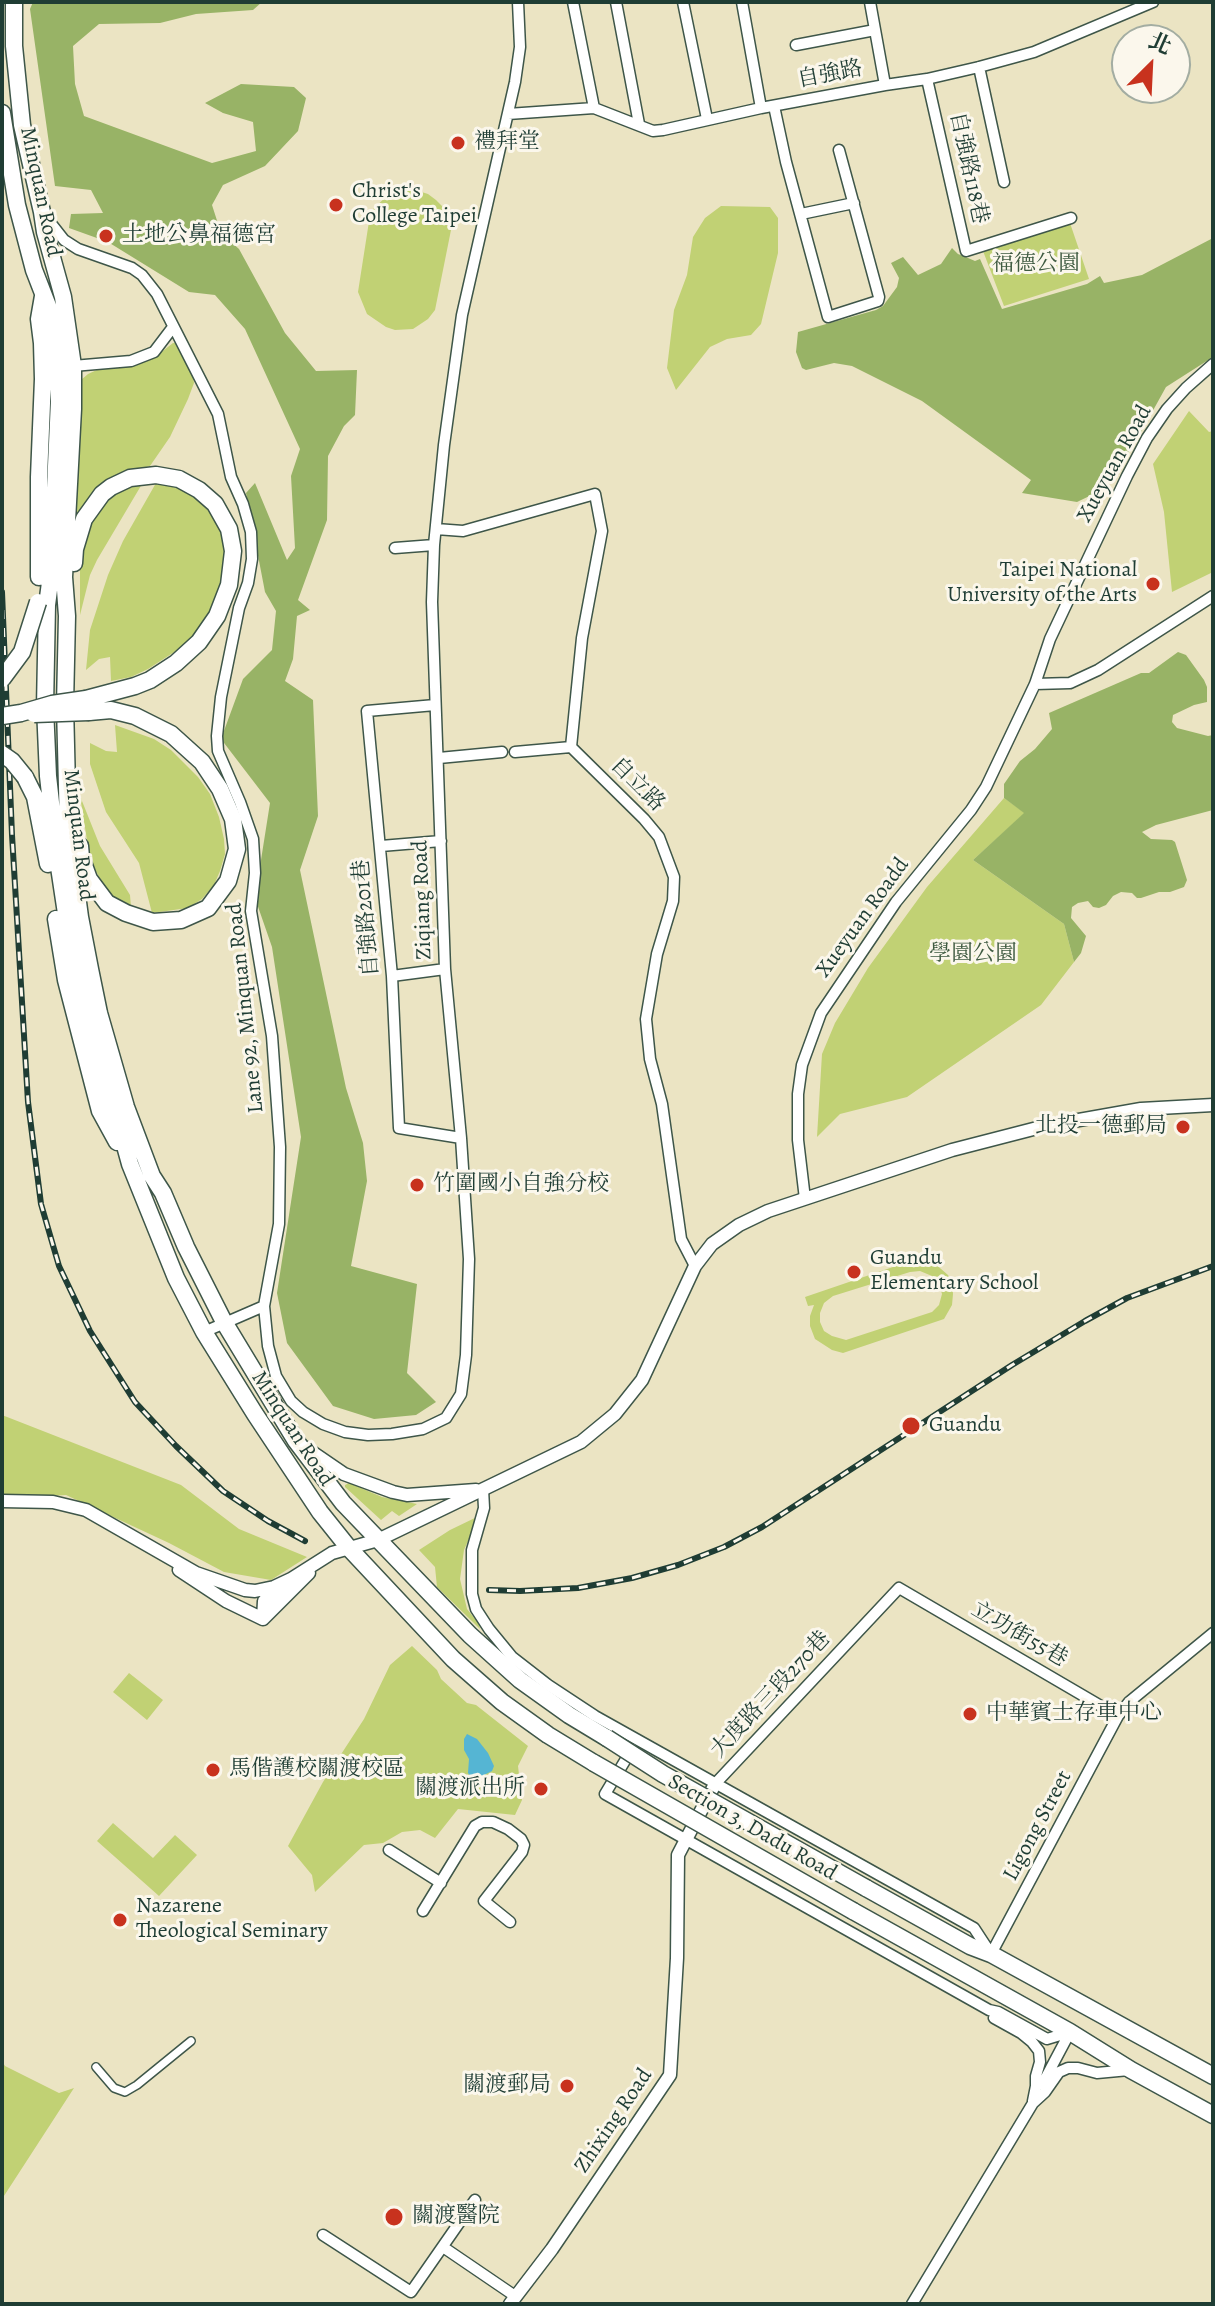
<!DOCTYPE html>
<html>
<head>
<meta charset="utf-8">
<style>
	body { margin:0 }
	#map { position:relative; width:1215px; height:2306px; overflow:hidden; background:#ebe4c3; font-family:Alegreya,"Noto Serif TC",serif }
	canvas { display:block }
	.frame { position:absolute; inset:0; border:4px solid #1f3d34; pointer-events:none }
	.north { position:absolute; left:1111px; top:24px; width:80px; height:80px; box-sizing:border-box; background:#fbf7ec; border:2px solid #a3ada2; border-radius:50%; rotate:24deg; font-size:22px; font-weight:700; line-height:32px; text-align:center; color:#1f3d34 }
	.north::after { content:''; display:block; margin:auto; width:28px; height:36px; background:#c8321e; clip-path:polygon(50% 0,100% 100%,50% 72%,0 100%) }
</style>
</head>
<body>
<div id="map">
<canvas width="1215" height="2306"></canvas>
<div class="frame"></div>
<div class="north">北</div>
</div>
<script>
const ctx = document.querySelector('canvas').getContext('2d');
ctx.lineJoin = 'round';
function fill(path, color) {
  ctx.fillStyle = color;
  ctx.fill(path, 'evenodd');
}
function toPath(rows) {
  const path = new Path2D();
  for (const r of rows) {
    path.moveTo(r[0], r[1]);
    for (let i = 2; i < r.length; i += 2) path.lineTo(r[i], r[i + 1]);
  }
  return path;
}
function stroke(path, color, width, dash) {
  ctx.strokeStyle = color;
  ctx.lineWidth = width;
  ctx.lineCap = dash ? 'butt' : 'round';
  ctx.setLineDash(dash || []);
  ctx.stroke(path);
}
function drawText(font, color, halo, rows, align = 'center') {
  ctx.font = font + ' Alegreya,"Noto Serif TC",serif';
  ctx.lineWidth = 6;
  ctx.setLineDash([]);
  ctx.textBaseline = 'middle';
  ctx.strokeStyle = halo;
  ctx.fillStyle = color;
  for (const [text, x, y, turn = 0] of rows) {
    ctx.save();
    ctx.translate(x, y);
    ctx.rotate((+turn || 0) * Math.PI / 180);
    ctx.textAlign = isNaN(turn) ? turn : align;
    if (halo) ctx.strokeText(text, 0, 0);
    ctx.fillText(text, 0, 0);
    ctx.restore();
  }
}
const green = toPath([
	[409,188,428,194,436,200,443,207,451,230,435,310,428,319,413,329,395,330,386,327,367,314,358,292,370,215,374,208,387,196],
	[721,206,770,207,778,218,778,253,761,324,751,335,727,339,710,347,676,390,667,368,674,310,687,275,693,237,705,218],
	[1070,223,1089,279,1004,306,983,251],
	[173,343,177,343,193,376,194,383,188,399,170,437,150,466,119,473,95,490,77,516,72,528,78,388,81,380,88,374,99,369,144,362,155,357],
	[1189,411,1209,432,1213,431,1213,572,1172,592,1164,512,1153,464],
	[156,483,181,489,196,498,210,512,220,526,226,543,220,597,197,633,182,647,148,669,131,677,111,681,110,657,99,659,86,670,90,630,108,575,123,541],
	[142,484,97,560,90,575,80,615,80,563,89,524,98,507,111,495,126,487],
	[115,725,154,739,171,750,198,777,210,794,219,817,224,839,225,854,220,871,214,885,202,899,188,908,152,913,139,863,106,812,90,764,90,743,106,751,117,752],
	[80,796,100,846,130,895,131,907,119,901,107,891,93,866,89,853],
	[1004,798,1025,813,973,860,1064,924,1074,962,1041,1005,907,1097,840,1114,817,1137,822,1054,835,1023,868,968,927,887],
	[937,1252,940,1260,933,1262,948,1275,952,1282,953,1294,952,1305,944,1319,843,1353,832,1350,815,1339,810,1326,810,1316,814,1305,808,1306,805,1297],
	[920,1271,932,1276,939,1284,942,1294,939,1305,932,1312,846,1340,832,1336,824,1331,820,1322,820,1313,824,1303,833,1296,910,1272],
	[2,1415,181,1485,239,1529,307,1557,271,1580,224,1572,169,1543,66,1495,2,1499],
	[349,1483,382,1497,417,1504,399,1516,392,1511,381,1520,345,1487,345,1485],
	[479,1516,464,1550,460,1579,467,1609,479,1624,480,1629,437,1587,435,1567,419,1550,450,1530],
	[412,1646,437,1670,441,1679,467,1703,476,1705,528,1746,518,1766,522,1800,515,1815,458,1809,435,1838,420,1830,402,1832,383,1843,364,1845,315,1892,312,1875,288,1846,323,1782,364,1719,390,1665],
	[129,1673,163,1700,147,1720,113,1692],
	[113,1823,153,1858,175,1835,197,1855,159,1896,97,1841],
	[2,2061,5,2066,59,2093,74,2088,2,2199]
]);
const forest = toPath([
	[33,2,262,2,253,10,196,14,160,23,99,24,73,46,75,84,84,116,212,163,256,151,253,122,223,113,205,103,241,84,294,87,306,98,298,131,265,166,223,185,212,205,221,233,239,249,285,333,316,371,357,370,355,415,344,426,328,456,327,520,298,600,310,610,297,616,293,659,285,681,313,700,318,816,300,870,346,1088,363,1143,367,1181,351,1266,417,1284,407,1373,436,1402,416,1415,374,1419,333,1406,287,1343,277,1293,301,1137,272,947,255,898,270,803,221,739,243,679,272,650,276,611,265,592,246,493,255,483,287,560,295,548,291,476,300,449,245,329,215,295,189,292,108,242,69,228,71,214,103,213,91,190,55,186,30,9],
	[1213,238,1213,357,1166,387,1135,443,1104,489,1077,502,1022,493,1031,480,922,401,852,366,834,363,806,370,802,368,796,352,798,332,876,310,883,306,897,287,899,278,891,263,903,257,918,275,941,264,952,248,958,254,968,258,975,261,980,259,1002,309,1087,284,1100,276,1104,283,1142,275],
	[1178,652,1186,655,1204,680,1207,687,1207,702,1194,705,1173,715,1172,722,1177,728,1208,736,1213,735,1213,810,1156,825,1142,832,1151,839,1172,840,1175,842,1187,880,1184,887,1170,892,1159,892,1141,898,1137,898,1132,893,1121,892,1113,896,1106,905,1099,908,1093,907,1088,901,1078,903,1072,907,1071,918,1086,936,1081,953,1074,962,1064,924,973,860,1024,813,1004,798,1004,784,1020,761,1035,749,1052,729,1049,713,1141,673,1149,673]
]);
const water = toPath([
	[467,1734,477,1739,488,1753,494,1766,492,1771,476,1779,471,1777,468,1773,469,1759,464,1750,464,1739]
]);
const pedestrian = toPath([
	[96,2067,114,2088,125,2092,137,2085,191,2041]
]);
const minor = toPath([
	[573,2,594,108],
	[616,2,639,124],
	[683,2,707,119],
	[742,2,761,108],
	[870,2,885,85],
	[796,45,875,30],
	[979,67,1004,182],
	[927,79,966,251,1071,218],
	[774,106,786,162,828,317,878,301,879,297,839,150],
	[508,114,594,108,653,131,663,130,761,108,885,85,927,79,979,67,1034,52,1153,2],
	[42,212,64,240,78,249,132,268,142,275,157,294,218,414,231,477,243,504,251,532,252,559,248,583,239,608,221,697,217,736,218,751,240,802,253,839,255,873,251,911,272,1036,280,1147,279,1224,264,1306,268,1346,276,1376,291,1401,303,1412,323,1424,345,1432,368,1435,392,1434,423,1429,446,1418,461,1394,466,1355,469,1259,461,1138,445,969,432,602,434,545,444,445,462,315,515,82,520,47,518,2],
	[801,214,854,203],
	[73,366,131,361,154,352,173,327],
	[436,529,463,531,595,494,602,531,582,638,571,747,644,819,659,837,674,877,673,901,657,954,646,1019,650,1059,662,1104,681,1239,695,1266],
	[395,548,434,545],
	[1035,684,1070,683,1098,670,1213,596],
	[435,705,367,711,392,976,399,1128,461,1138],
	[515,752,571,747],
	[439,758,502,752],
	[381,846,441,841],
	[392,976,445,969],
	[805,1199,798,1140,798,1094,802,1065,821,1013,896,902,971,810,986,787,1035,684,1050,639,1127,476,1147,438,1167,409,1186,388,1213,364],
	[204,1332,264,1306],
	[483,1489,484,1508,472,1550,472,1594,476,1609,489,1629,512,1657,548,1685,595,1716,974,1928,991,1954,1118,1716,1129,1702,1213,1633],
	[632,1749,605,1794,989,2010,998,2012,1047,2039,1070,2032],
	[715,1784,899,1588,1118,1716],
	[389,1850,441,1883],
	[423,1911,475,1826,482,1822,493,1822,508,1829,521,1839,524,1845,522,1852,484,1901,510,1922],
	[994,2018,1021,2033,1032,2042,1039,2051,1040,2062,1036,2076,1036,2086,1033,2101],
	[1036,2086,1044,2081,1070,2032],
	[323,2235,411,2292,475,2200],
	[443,2247,515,2296],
	[912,2304,1033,2103,1045,2092,1059,2072,1068,2068,1078,2068,1097,2073,1129,2070]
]);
const tertiary = toPath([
	[306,1448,344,1474,393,1492,407,1495,476,1490],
	[2,1501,53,1502,86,1510,196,1573,245,1590,255,1591,274,1587,291,1579,332,1553,378,1540,581,1442,615,1414,642,1380,695,1266,712,1244,739,1225,768,1211,952,1150,1045,1126,1141,1109,1213,1105],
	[179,1570,226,1601,263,1619],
	[263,1619,309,1573],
	[263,1619,264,1601,282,1587],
	[510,2304,552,2249,670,2075,677,1958,678,1855,715,1784]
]);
const primary = toPath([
	[14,2,14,46,22,125,42,212,45,232,63,297,73,366,73,409,64,577,67,616,65,705,68,828,80,917,90,969,99,1013,126,1107,152,1176,163,1193,186,1247,224,1322,296,1441,343,1503,470,1635,520,1680,569,1715,607,1738],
	[2,113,17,205,34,270,53,319,57,345,59,401,51,575,47,605,45,707,48,776,56,847,67,920,80,982,130,1164,176,1278,204,1332,255,1414,320,1512,348,1547,453,1659,502,1702,548,1735,594,1763],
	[74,563,75,549,84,519,102,494,111,487,130,478,156,475,179,479,199,490,215,504,229,529,233,551,229,585,217,616,199,642,176,663,150,680,135,686,86,699],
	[39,577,39,477,43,379,42,343,39,319,43,296],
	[25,777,35,797,48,864],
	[80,846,81,857,89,879,107,903,126,913,153,922,181,920,208,908,228,881,237,849,233,819,220,789,202,762,171,734,135,716,111,710,89,712],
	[56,919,66,980,100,1111,117,1142],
	[866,1888,970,1946,991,1954,1213,2076],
	[853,1911,1070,2032,1131,2070,1213,2115]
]);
const rail = toPath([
	[2,592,12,835,28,1102,41,1204,59,1266,90,1331,135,1402,176,1446,223,1491,268,1521,305,1541],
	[489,1590,520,1591,578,1588,632,1578,678,1565,724,1547,762,1527,1012,1365,1085,1321,1127,1298,1213,1266]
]);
const primaryBridge = toPath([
	[2,679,22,652,38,602],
	[34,714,89,712],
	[2,716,21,713,52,704,86,699],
	[2,754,12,761,25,777],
	[607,1738,663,1774,866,1888],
	[594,1763,853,1911]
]);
const markers = [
	[458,143,8,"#c8321e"],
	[336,205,8,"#c8321e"],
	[106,236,8,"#c8321e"],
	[1153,584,8,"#c8321e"],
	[1183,1127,8,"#c8321e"],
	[417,1185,8,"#c8321e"],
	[854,1272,8,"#c8321e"],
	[911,1426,10,"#c8321e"],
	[970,1714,8,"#c8321e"],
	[213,1770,8,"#c8321e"],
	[541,1789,8,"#c8321e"],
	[120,1920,8,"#c8321e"],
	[567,2086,8,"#c8321e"],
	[394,2217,10,"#c8321e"]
];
const streetNames = [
	["自強路",830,75,-11],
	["自強路118巷",968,168,78],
	["Minquan Road",40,192,78],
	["Xueyuan Road",1115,464,-61],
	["自立路",637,785,45],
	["Minquan Road",78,835,83],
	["Ziqiang Road",423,900,-92],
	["自強路201巷",367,918,-95],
	["Xueyuan Roadd",863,918,-54],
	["Lane 92, Minquan Road",246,1008,-96],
	["Minquan Road",292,1429,57],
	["立功街55巷",1019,1635,30],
	["大度路三段270巷",771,1695,-47],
	["Ligong Street",1038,1826,-62],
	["Section 3, Dadu Road",752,1828,30],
	["Zhixing Road",614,2121,-56]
];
const poiNames = [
	["禮拜堂",474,143],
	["Christ's",352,192],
	["College Taipei",352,217],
	["土地公鼻福德宮",122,236],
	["Taipei National",1137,571,"right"],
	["University of the Arts",1137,596,"right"],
	["北投一德郵局",1167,1127,"right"],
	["竹圍國小自強分校",433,1185],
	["Guandu",870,1259],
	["Elementary School",870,1284],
	["Guandu",929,1426],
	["中華賓士存車中心",986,1714],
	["馬偕護校關渡校區",229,1770],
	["關渡派出所",525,1789,"right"],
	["Nazarene",136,1907],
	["Theological Seminary",136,1932],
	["關渡郵局",551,2086,"right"],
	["關渡醫院",412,2217]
];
const parkNames = [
	["福德公園",1036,265],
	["學園公園",973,955]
];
fill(green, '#c1d174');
fill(forest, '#98b366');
fill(water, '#55b5d3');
stroke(pedestrian, '#3e5649', 10);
stroke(minor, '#3e5649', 13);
stroke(tertiary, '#3e5649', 15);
stroke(primary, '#3e5649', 19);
stroke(pedestrian, '#fff', 7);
stroke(minor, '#fff', 10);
stroke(tertiary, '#fff', 12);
stroke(primary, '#fff', 16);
stroke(rail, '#1f3d34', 6);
stroke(rail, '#fbf7ec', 3, [9]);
stroke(primaryBridge, '#3e5649', 19, []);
stroke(primaryBridge, '#fff', 16);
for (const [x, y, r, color] of markers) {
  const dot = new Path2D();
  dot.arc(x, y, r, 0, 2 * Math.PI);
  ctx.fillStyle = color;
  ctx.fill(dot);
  stroke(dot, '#fbf7ec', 3);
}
drawText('22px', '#1f3d34', '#fbf7ec', streetNames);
drawText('22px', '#1f3d34', '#fbf7ec', poiNames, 'left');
drawText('22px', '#3f5b41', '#fbf7ec', parkNames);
</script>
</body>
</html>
